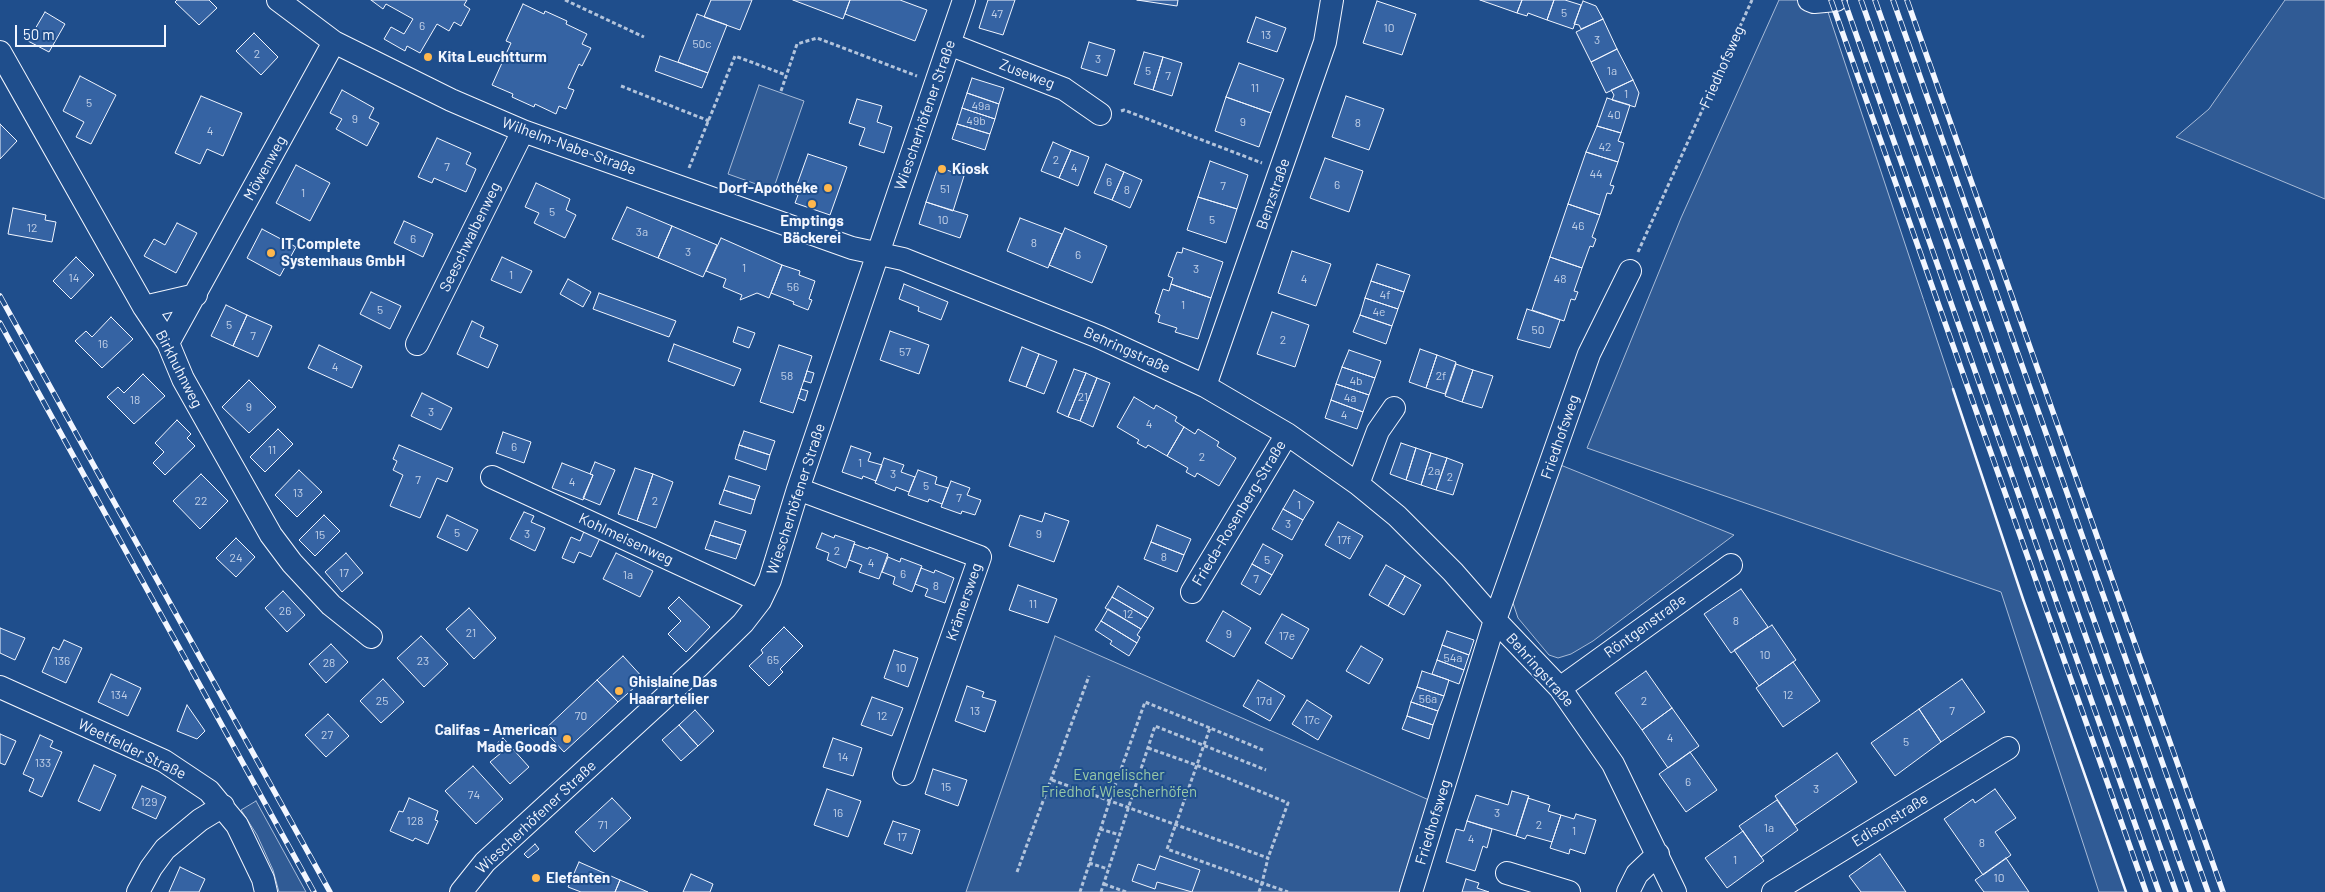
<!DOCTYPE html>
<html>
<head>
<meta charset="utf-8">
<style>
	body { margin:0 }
	#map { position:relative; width:2325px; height:892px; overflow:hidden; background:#1f4e8c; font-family:Barlow,sans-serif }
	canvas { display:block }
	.scale { position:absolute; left:15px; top:25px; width:151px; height:22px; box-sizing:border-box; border:2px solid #f2f6ff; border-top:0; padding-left:6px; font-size:15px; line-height:18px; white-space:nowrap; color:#f2f6ff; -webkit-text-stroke:4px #1f4e8c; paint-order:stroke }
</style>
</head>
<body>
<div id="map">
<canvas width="2325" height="892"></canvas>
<div class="scale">50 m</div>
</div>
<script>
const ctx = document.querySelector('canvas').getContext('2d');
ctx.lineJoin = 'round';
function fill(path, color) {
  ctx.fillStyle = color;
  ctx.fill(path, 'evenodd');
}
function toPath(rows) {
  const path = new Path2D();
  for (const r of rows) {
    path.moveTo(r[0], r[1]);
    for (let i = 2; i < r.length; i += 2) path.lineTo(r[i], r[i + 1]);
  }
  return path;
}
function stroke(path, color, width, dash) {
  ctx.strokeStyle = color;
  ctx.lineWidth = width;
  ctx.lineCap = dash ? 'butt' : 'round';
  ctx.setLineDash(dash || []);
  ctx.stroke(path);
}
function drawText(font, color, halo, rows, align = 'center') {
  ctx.font = font + ' Barlow,sans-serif';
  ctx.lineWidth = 4;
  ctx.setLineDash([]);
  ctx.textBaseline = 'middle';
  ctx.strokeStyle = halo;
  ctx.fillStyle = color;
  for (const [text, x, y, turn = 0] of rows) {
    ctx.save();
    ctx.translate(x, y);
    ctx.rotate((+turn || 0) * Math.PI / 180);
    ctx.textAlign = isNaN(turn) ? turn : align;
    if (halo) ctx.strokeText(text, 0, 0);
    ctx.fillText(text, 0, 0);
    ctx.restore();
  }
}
const built = toPath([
	[1779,0,1824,0,2023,599,2126,892,2099,892,2001,592,1587,448,1681,218,1779,0],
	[2285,0,2325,0,2325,199,2176,137,2209,109,2285,0],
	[759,85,804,101,773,190,728,174,759,85],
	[1558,464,1734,535,1593,641,1571,654,1558,658,1549,655,1518,618,1512,600,1558,464],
	[1055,636,1429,800,1399,892,966,892,1055,636],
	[256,801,306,892,279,892,273,870,257,835,241,810,256,801]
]);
const building = toPath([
	[177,0,209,0,217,8,199,25,175,2,177,0],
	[371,0,467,0,464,5,470,9,461,26,454,22,449,31,437,24,420,53,407,46,405,51,384,39,391,27,404,34,413,19,386,4,383,9,371,0],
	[711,0,752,0,740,30,704,17,711,0],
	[793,0,850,0,843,19,793,0],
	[850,0,900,0,927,10,915,41,845,14,850,0],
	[988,0,1015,0,1003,35,979,28,988,0],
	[1137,0,1178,0,1177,6,1137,0],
	[1480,0,1522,0,1517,13,1480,0],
	[1522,0,1554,0,1547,20,1528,13,1527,16,1517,13,1522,0],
	[1554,0,1565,0,1581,5,1573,29,1547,20,1554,0],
	[1377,1,1416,14,1402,55,1363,43,1377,1],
	[1583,1,1596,6,1603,19,1581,29,1579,25,1574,24,1583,1],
	[523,4,544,14,545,11,567,21,566,24,587,34,582,44,591,48,582,66,579,64,568,88,574,90,566,109,559,106,556,114,535,104,534,107,512,97,513,94,492,85,511,43,506,41,523,4],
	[45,12,65,24,49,52,28,41,45,12],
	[697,14,727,25,708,73,678,62,697,14],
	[1256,17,1286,28,1277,52,1247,42,1256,17],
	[1603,19,1617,49,1591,62,1576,32,1603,19],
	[254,33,278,57,261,75,236,51,254,33],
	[1089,42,1115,50,1107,76,1081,68,1089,42],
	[1617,49,1633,80,1606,93,1591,62,1617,49],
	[1144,52,1163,57,1153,90,1134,84,1144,52],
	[660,56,708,73,702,88,655,71,660,56],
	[1163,57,1182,63,1172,96,1153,90,1163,57],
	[1239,63,1284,79,1271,113,1226,97,1239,63],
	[80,76,116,95,91,144,76,137,84,122,63,111,80,76],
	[972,78,1004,88,999,104,967,93,972,78],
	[1633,80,1639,93,1635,107,1612,100,1614,95,1611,90,1633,80],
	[342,90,374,108,369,118,379,123,367,146,336,129,342,119,330,113,342,90],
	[967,93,999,104,995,119,962,108,967,93],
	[201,96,242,113,223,156,207,149,200,164,175,153,201,96],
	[1346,96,1384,109,1369,150,1332,137,1346,96],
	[1226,97,1271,113,1259,147,1215,131,1226,97],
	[1607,98,1630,105,1621,133,1597,126,1607,98],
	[857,99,882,106,877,122,892,127,884,153,859,145,865,128,849,123,857,99],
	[962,108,995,119,990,134,957,124,962,108],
	[0,124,17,141,0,159,0,124],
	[957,124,990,134,985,150,952,139,957,124],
	[1597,126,1621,133,1618,141,1624,143,1618,162,1586,152,1597,126],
	[437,138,471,153,466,164,476,169,466,192,434,178,432,183,418,177,437,138],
	[1053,142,1071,150,1059,178,1041,171,1053,142],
	[1071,150,1089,157,1078,186,1059,178,1071,150],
	[1586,152,1618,162,1610,185,1614,186,1611,194,1607,193,1600,215,1568,204,1586,152],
	[808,154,847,167,830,215,795,203,798,195,794,193,808,154],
	[1325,158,1363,171,1349,212,1310,198,1325,158],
	[1210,161,1248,175,1237,209,1198,197,1210,161],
	[1106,164,1124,172,1112,200,1094,193,1106,164],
	[296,165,330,183,310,221,276,203,296,165],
	[938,167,964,176,953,211,926,202,938,167],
	[1124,172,1142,180,1130,208,1112,200,1124,172],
	[536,183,570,199,566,210,576,215,565,238,534,223,539,213,525,207,536,183],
	[1198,197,1237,209,1226,243,1187,230,1198,197],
	[926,202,968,215,960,238,919,224,926,202],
	[1568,204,1600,215,1592,237,1596,239,1593,247,1590,246,1582,268,1550,257,1568,204],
	[627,207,672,226,658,258,612,239,627,207],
	[13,208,46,215,45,220,56,222,52,242,8,234,13,208],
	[1020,218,1062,234,1048,268,1007,251,1020,218],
	[404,221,433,234,423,257,394,243,404,221],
	[177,223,197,233,176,273,144,256,154,239,165,245,177,223],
	[672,226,717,245,703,277,658,258,672,226],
	[1065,228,1107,246,1092,283,1049,265,1065,228],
	[262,229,296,247,280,276,247,258,262,229],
	[721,238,782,265,769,298,757,293,740,300,742,295,723,287,726,279,706,271,721,238],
	[1183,248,1223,262,1211,298,1171,284,1173,278,1168,276,1177,252,1182,253,1183,248],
	[1292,251,1331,264,1316,306,1278,293,1292,251],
	[76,257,94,275,71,299,53,281,76,257],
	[502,257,532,271,521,293,491,280,502,257],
	[1550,257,1582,268,1574,291,1578,292,1575,300,1571,299,1564,321,1532,310,1550,257],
	[1377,264,1410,275,1404,292,1371,281,1377,264],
	[782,265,800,271,799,275,815,281,809,299,812,300,808,310,793,304,794,302,771,293,782,265],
	[568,279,591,292,583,307,560,294,568,279],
	[1371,281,1404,292,1398,309,1365,298,1371,281],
	[904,284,948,302,941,320,918,311,919,307,899,299,904,284],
	[1171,284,1211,298,1198,339,1175,332,1177,328,1158,322,1160,315,1155,313,1163,289,1169,291,1171,284],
	[371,292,401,306,390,329,360,314,371,292],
	[599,293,676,321,669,337,593,309,599,293],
	[1365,298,1398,309,1392,326,1360,315,1365,298],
	[226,305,247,315,233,346,211,336,226,305],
	[1527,309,1560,320,1550,348,1517,339,1527,309],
	[1272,312,1309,325,1295,367,1257,354,1272,312],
	[247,315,272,326,258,357,233,346,247,315],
	[1360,315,1392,326,1386,344,1353,332,1360,315],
	[111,317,133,339,102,368,75,341,86,331,92,337,111,317],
	[472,321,484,327,480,337,498,345,488,368,457,354,472,321],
	[738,327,755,333,749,348,733,342,738,327],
	[890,331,929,345,919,374,880,360,890,331],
	[674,344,741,369,734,386,668,361,674,344],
	[319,345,362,366,352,388,308,368,319,345],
	[779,345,812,356,793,413,760,402,779,345],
	[1022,347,1039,354,1026,387,1009,381,1022,347],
	[1420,349,1437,355,1426,388,1409,382,1420,349],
	[1349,350,1381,361,1375,378,1342,367,1349,350],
	[1039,354,1057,361,1044,394,1026,387,1039,354],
	[1437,355,1456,362,1445,394,1426,388,1437,355],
	[1456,364,1473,370,1462,402,1445,396,1456,364],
	[1342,367,1375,378,1369,395,1336,384,1342,367],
	[1074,369,1086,373,1068,417,1057,412,1074,369],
	[1473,370,1493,376,1482,408,1462,402,1473,370],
	[807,371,814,373,811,383,804,381,807,371],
	[1086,373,1097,378,1080,421,1068,417,1086,373],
	[143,374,165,396,134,424,107,397,118,387,124,393,143,374],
	[1097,378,1110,383,1093,427,1080,421,1097,378],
	[249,380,276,407,249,433,222,407,249,380],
	[1336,384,1369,395,1363,412,1331,400,1336,384],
	[801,389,808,391,805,401,798,398,801,389],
	[422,393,452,408,441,430,411,416,422,393],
	[1134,397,1154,409,1156,405,1177,417,1175,421,1184,427,1167,456,1148,445,1146,448,1137,443,1139,440,1117,427,1134,397],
	[1331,400,1363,412,1357,429,1325,418,1331,400],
	[177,420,191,434,187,438,195,446,165,475,153,463,164,452,155,443,177,420],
	[1184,427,1195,434,1198,429,1219,442,1217,446,1236,458,1219,486,1197,473,1195,477,1186,472,1188,468,1167,456,1184,427],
	[278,429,293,444,265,472,250,457,278,429],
	[744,431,775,441,770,455,739,445,744,431],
	[503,432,531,442,524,463,496,453,503,432],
	[1401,443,1416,448,1406,480,1390,474,1401,443],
	[399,445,453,468,447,482,437,478,420,518,390,506,403,475,393,470,397,461,393,459,399,445],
	[739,445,770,455,766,470,735,459,739,445],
	[851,446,871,453,868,461,882,465,876,481,863,476,862,479,842,472,851,446],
	[1416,448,1431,453,1421,485,1406,480,1416,448],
	[1431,453,1447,458,1436,490,1421,485,1431,453],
	[884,458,904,465,901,472,915,477,909,492,896,487,895,491,875,483,884,458],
	[1447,458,1463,464,1453,495,1436,490,1447,458],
	[595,462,615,470,600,505,583,498,593,475,590,474,595,462],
	[562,463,593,475,583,500,552,488,562,463],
	[635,468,653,474,637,521,618,514,635,468],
	[299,470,322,492,297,517,275,495,299,470],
	[918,470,937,477,935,484,948,488,942,504,929,499,928,502,908,495,918,470],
	[201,474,228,501,200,529,173,501,201,474],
	[653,474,673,482,656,528,637,521,653,474],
	[729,476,760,486,755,500,724,490,729,476],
	[951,481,970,488,967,495,981,500,975,515,962,511,961,514,941,507,951,481],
	[724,490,755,500,751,514,719,504,724,490],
	[1294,490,1314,502,1303,520,1283,509,1294,490],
	[1283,509,1303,520,1292,540,1272,529,1283,509],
	[524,512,534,516,531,522,545,528,535,551,510,539,524,512],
	[1045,513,1069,521,1054,562,1009,546,1020,515,1042,522,1045,513],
	[324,515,340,531,315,556,299,540,324,515],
	[447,515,478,530,467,551,437,537,447,515],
	[715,521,746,531,741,545,710,535,715,521],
	[1338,522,1363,536,1350,559,1325,545,1338,522],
	[1157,525,1191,539,1184,555,1151,542,1157,525],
	[585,529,601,536,591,557,579,552,574,563,562,558,571,537,580,541,585,529],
	[822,533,834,538,835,535,855,542,846,568,827,560,829,553,816,548,822,533],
	[710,535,741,545,736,559,705,549,710,535],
	[236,538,255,557,236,577,216,558,236,538],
	[1151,542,1184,555,1177,572,1144,559,1151,542],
	[854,544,868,549,869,547,888,554,879,579,859,572,862,565,849,560,854,544],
	[1263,544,1283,555,1272,575,1252,564,1263,544],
	[346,553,363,573,342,592,325,572,346,553],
	[616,553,653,571,640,597,603,579,616,553],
	[888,557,900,562,901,558,922,566,912,592,893,584,895,577,882,572,888,557],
	[1252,564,1272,575,1260,595,1241,584,1252,564],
	[1386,565,1405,576,1388,606,1369,595,1386,565],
	[921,568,934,573,935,570,954,578,945,603,925,596,928,589,915,584,921,568],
	[1405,576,1421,585,1404,615,1388,606,1405,576],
	[1018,585,1057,599,1048,623,1009,610,1018,585],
	[1118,586,1154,608,1148,618,1112,597,1118,586],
	[1741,589,1768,627,1731,653,1704,614,1741,589],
	[283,591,305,615,287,632,265,608,283,591],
	[679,597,710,627,686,652,668,634,681,621,668,608,679,597],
	[1112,597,1148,618,1141,629,1105,608,1112,597],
	[469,608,496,638,474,659,446,629,469,608],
	[1108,609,1141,629,1137,635,1140,637,1137,643,1101,621,1108,609],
	[1223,611,1251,628,1234,657,1206,641,1223,611],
	[1282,614,1309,629,1292,659,1265,643,1282,614],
	[1101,621,1137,643,1129,656,1110,644,1112,641,1095,630,1101,621],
	[1772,625,1796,660,1759,686,1734,650,1772,625],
	[784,627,803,646,780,669,783,672,769,686,749,666,763,653,761,650,784,627],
	[0,628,25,638,15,660,0,653,0,628],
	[1447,631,1474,640,1469,655,1442,645,1447,631],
	[421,636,448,664,424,687,397,658,421,636],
	[64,640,82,648,66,683,42,672,53,647,59,650,64,640],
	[331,644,348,662,326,683,309,664,331,644],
	[1442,645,1469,655,1464,670,1437,660,1442,645],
	[1361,646,1383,659,1369,684,1346,671,1361,646],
	[894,650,918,658,908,687,884,678,894,650],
	[623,656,644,679,618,702,597,680,623,656],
	[1437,660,1464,670,1459,684,1432,674,1437,660],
	[1793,662,1820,701,1783,727,1756,688,1793,662],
	[1422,671,1449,680,1444,696,1417,687,1422,671],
	[1646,671,1672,708,1642,730,1615,693,1646,671],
	[111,674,141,688,128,716,98,702,111,674],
	[383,679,404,702,381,723,360,701,383,679],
	[1962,679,1985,712,1941,742,1919,709,1962,679],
	[597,680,618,702,564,752,544,730,597,680],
	[1258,680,1285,696,1270,721,1243,706,1258,680],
	[967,686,984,692,982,697,996,701,985,732,955,721,967,686],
	[1417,687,1444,696,1438,711,1411,702,1417,687],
	[872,697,903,708,892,736,861,725,872,697],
	[1307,700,1332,716,1318,740,1292,724,1307,700],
	[1411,702,1438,711,1433,725,1407,716,1411,702],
	[187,705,205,731,197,739,177,731,187,705],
	[1672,708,1699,746,1668,768,1642,730,1672,708],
	[1919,709,1941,742,1895,776,1871,743,1919,709],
	[695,710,714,731,698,746,679,725,695,710],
	[328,714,349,736,326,757,305,735,328,714],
	[1407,716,1433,725,1429,739,1402,729,1407,716],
	[679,725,698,746,681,761,662,740,679,725],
	[0,734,16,741,5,765,0,763,0,734],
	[40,735,53,741,50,747,62,752,42,797,29,791,34,779,23,774,40,735],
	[503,738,529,767,510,784,490,762,501,753,494,746,503,738],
	[833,738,862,748,853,776,823,767,833,738],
	[1690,752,1717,790,1686,812,1659,774,1690,752],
	[1837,753,1857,782,1795,825,1775,796,1837,753],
	[94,765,116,775,100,811,78,801,94,765],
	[473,766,503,799,476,824,445,791,473,766],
	[933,769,967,780,958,806,925,794,933,769],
	[142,786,166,797,156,819,132,808,142,786],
	[827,789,861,801,848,837,814,825,827,789],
	[1995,789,2016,818,1995,832,2011,855,1983,875,1944,819,1973,799,1975,803,1995,789],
	[1512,791,1529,796,1516,836,1467,821,1476,795,1508,805,1512,791],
	[409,798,438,811,435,820,438,821,428,844,415,838,413,841,390,831,399,811,403,812,409,798],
	[612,798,631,818,594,852,575,832,612,798],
	[1528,798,1550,805,1548,811,1561,815,1552,842,1527,835,1525,839,1516,836,1528,798],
	[1777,800,1798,830,1761,857,1739,826,1777,800],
	[1576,814,1596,820,1585,854,1570,849,1569,854,1550,848,1561,815,1574,819,1576,814],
	[893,821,920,830,912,854,884,844,893,821],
	[1467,821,1492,829,1487,848,1483,846,1475,871,1446,862,1456,829,1464,831,1467,821],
	[1743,831,1764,861,1727,888,1705,858,1743,831],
	[535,844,539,849,528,858,524,854,535,844],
	[1880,854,1906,892,1861,892,1849,876,1880,854],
	[1160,856,1200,870,1192,892,1157,882,1155,889,1132,881,1138,864,1155,870,1160,856],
	[2006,858,2029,892,1984,892,1975,880,2006,858],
	[579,862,620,880,615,892,581,892,568,887,579,862],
	[180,867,205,879,199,892,169,892,180,867],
	[691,874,713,884,710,892,683,892,691,874],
	[1466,879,1479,883,1477,888,1489,892,1462,892,1466,879],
	[620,880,648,892,615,892,620,880]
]);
const path = toPath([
	[565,0,644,37],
	[621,86,709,121],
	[781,91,797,44,817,38,917,76],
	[1121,111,1124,110,1262,163],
	[689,168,735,56,786,75],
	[1638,252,1752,0],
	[1148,748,1196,765,1288,803,1268,858],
	[1052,780,1268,858,1262,883,1288,892],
	[1100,829,1120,835],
	[1089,863,1108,869],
	[1017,872,1089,676],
	[1104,884,1126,892],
	[1080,892,1110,800,1145,702,1210,728],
	[1101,892,1155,726,1266,770],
	[1259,892,1262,883,1167,849,1210,728,1263,750]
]);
const minor = toPath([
	[278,0,334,42,451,100,523,131,852,248,903,259,1099,337,1205,386,1287,434,1358,484,1397,516,1453,572,1495,620,1560,688,1613,764,1675,892],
	[1809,0,1814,2,1836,0],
	[949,44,1064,89,1100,114],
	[0,52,144,307,168,343,183,379,271,535,292,563,331,605,371,637],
	[144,307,196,295],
	[168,343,334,42],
	[417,344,523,131],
	[1205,386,1325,42,1332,0],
	[492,477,760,601],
	[1358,484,1378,431,1394,408],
	[798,489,980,557,904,774],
	[1192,592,1287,434],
	[0,687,164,761,209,791,237,825,263,879,266,892],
	[1560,688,1731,565],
	[1507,873,1569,892],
	[138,892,151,868,165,849,200,820,223,806],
	[461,892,485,862,698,667,743,623,760,601,770,580,798,489,964,0],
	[1411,892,1495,620,1589,354,1630,271],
	[1628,892,1637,874,1658,854],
	[1773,892,2008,748]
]);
const rail = toPath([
	[1831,0,2146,892],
	[1844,0,2159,892],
	[1861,0,2176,892],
	[1875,0,2190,892],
	[1893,0,2208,892],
	[1907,0,2223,892],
	[0,296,330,892],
	[0,323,314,892]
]);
const wall = toPath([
	[1953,389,2023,599,2126,892]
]);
const markers = [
	[428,57,5,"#ffb74d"],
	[942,169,5,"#ffb74d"],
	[828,188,5,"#ffb74d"],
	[812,204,5,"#ffb74d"],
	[271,253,5,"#ffb74d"],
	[619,691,5,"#ffb74d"],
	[567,739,5,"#ffb74d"],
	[536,878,5,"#ffb74d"]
];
const numberNames = [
	["5",1564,13],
	["47",997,14],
	["6",422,26],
	["10",1389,28],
	["13",1266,35],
	["3",1597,40],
	["50c",702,44],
	["2",257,54],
	["3",1098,59],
	["5",1148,71],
	["1a",1612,71],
	["7",1168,76],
	["11",1255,88],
	["1",1626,94],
	["5",89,103],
	["49a",981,106],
	["40",1614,115],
	["9",355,119],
	["49b",976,121],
	["9",1243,122],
	["8",1358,123],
	["4",210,131],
	["42",1605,147],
	["2",1056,160],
	["7",447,167],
	["4",1074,168],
	["44",1596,174],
	["6",1109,182],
	["6",1337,185],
	["7",1223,186],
	["51",945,189],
	["8",1127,190],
	["1",303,193],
	["5",552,212],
	["10",943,220],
	["5",1212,220],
	["46",1578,226],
	["12",32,228],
	["3a",642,232],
	["6",413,239],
	["8",1034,243],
	["3",688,252],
	["6",1078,255],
	["1",744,268],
	["3",1196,269],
	["1",511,275],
	["14",74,278],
	["4",1304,279],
	["48",1560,279],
	["56",793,287],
	["4f",1385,295],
	["1",1183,305],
	["5",380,310],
	["4e",1379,312],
	["5",229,325],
	["50",1538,330],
	["7",253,336],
	["2",1283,340],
	["16",103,344],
	["57",905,352],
	["4",335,367],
	["58",787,376],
	["2f",1441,376],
	["4b",1356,381],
	["21",1083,397],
	["4a",1350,398],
	["18",135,400],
	["9",249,407],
	["3",431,412],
	["4",1344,415],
	["4",1149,424],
	["6",514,447],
	["11",272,450],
	["2",1202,457],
	["1",860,463],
	["2a",1434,471],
	["3",893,474],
	["2",1450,477],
	["7",418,480],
	["4",572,482],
	["5",926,486],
	["13",298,493],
	["7",959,498],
	["22",201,501],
	["2",655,501],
	["1",1299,505],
	["3",1288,524],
	["5",457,533],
	["3",527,534],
	["9",1039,534],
	["15",320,535],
	["17f",1344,540],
	["2",837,551],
	["8",1164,557],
	["24",236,558],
	["5",1267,560],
	["4",871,563],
	["17",344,573],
	["6",903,574],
	["1a",628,575],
	["7",1256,579],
	["8",936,586],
	["11",1033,604],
	["26",285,611],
	["12",1128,614],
	["8",1736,621],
	["21",471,633],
	["9",1229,634],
	["17e",1287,636],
	["10",1765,655],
	["54a",1453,658],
	["65",773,660],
	["136",62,661],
	["23",423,661],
	["28",329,663],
	["10",901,668],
	["134",119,695],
	["12",1788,695],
	["56a",1428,699],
	["25",382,701],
	["17d",1264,701],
	["2",1644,701],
	["13",975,711],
	["7",1952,711],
	["70",581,716],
	["12",882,716],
	["17c",1312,720],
	["27",327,735],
	["4",1670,738],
	["5",1906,742],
	["14",843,757],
	["133",43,763],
	["6",1688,782],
	["15",946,787],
	["3",1816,789],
	["74",474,795],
	["129",149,802],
	["16",838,813],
	["3",1497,813],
	["128",415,821],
	["71",603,825],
	["2",1539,825],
	["1a",1769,828],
	["1",1574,831],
	["17",902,837],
	["4",1471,839],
	["8",1982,843],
	["1",1735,860],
	["10",1999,878]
];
const poiNames = [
	["Kita Leuchtturm",438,57],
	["Kiosk",952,169],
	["Dorf-Apotheke",818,188,"right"],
	["Emptings",812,221,"center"],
	["Bäckerei",812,238,"center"],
	["IT Complete",281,244],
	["Systemhaus GmbH",281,261],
	["Ghislaine Das",629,682],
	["Haarartelier",629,699],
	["Califas - American",557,730,"right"],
	["Made Goods",557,747,"right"],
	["Elefanten",546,878]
];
const streetNames = [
	["Friedhofsweg",1722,67,-66],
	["Zuseweg",1027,74,21],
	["Wiescherhöfener Straße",925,115,-71],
	["Wilhelm-Nabe-Straße",569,146,20],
	["Möwenweg",265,168,-61],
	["Benzstraße",1273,194,-71],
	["Seeschwalbenweg",470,237,-64],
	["Behringstraße",1127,350,24],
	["Birkhuhnweg",179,369,63],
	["Friedhofsweg",1560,437,-71],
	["Wiescherhöfener Straße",796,499,-72],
	["Frieda-Rosenberg-Straße",1239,513,-59],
	["Kohlmeisenweg",626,539,25],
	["Krämersweg",964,602,-71],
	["Röntgenstraße",1645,626,-36],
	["Behringstraße",1540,670,48],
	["Weetfelder Straße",132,749,26],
	["Wiescherhöfener Straße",536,817,-43],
	["Edisonstraße",1890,820,-32],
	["Friedhofsweg",1433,822,-73]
];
const parkNames = [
	["Evangelischer",1119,775],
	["Friedhof Wiescherhöfen",1119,792]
];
fill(built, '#305b95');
stroke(built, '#a8bbd7', 1);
fill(building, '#3563a3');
stroke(building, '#f2f6ff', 1);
stroke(minor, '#f2f6ff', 24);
stroke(path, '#b3c4dc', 3, [4, 2.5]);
stroke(minor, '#1f4e8c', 22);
stroke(rail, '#f2f6ff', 5.5);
stroke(rail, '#1f4e8c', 4, [11]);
stroke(wall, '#f2f6ff', 2.5);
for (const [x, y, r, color] of markers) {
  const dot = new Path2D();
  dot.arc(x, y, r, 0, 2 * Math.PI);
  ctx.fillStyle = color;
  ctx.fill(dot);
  stroke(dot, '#1f4e8c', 2);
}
drawText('12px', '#c3d1e8', null, numberNames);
drawText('bold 15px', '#f2f6ff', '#1f4e8c', poiNames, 'left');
drawText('15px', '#f2f6ff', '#1f4e8c', streetNames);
drawText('15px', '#97c8a6', '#1f4e8c', parkNames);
</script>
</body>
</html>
